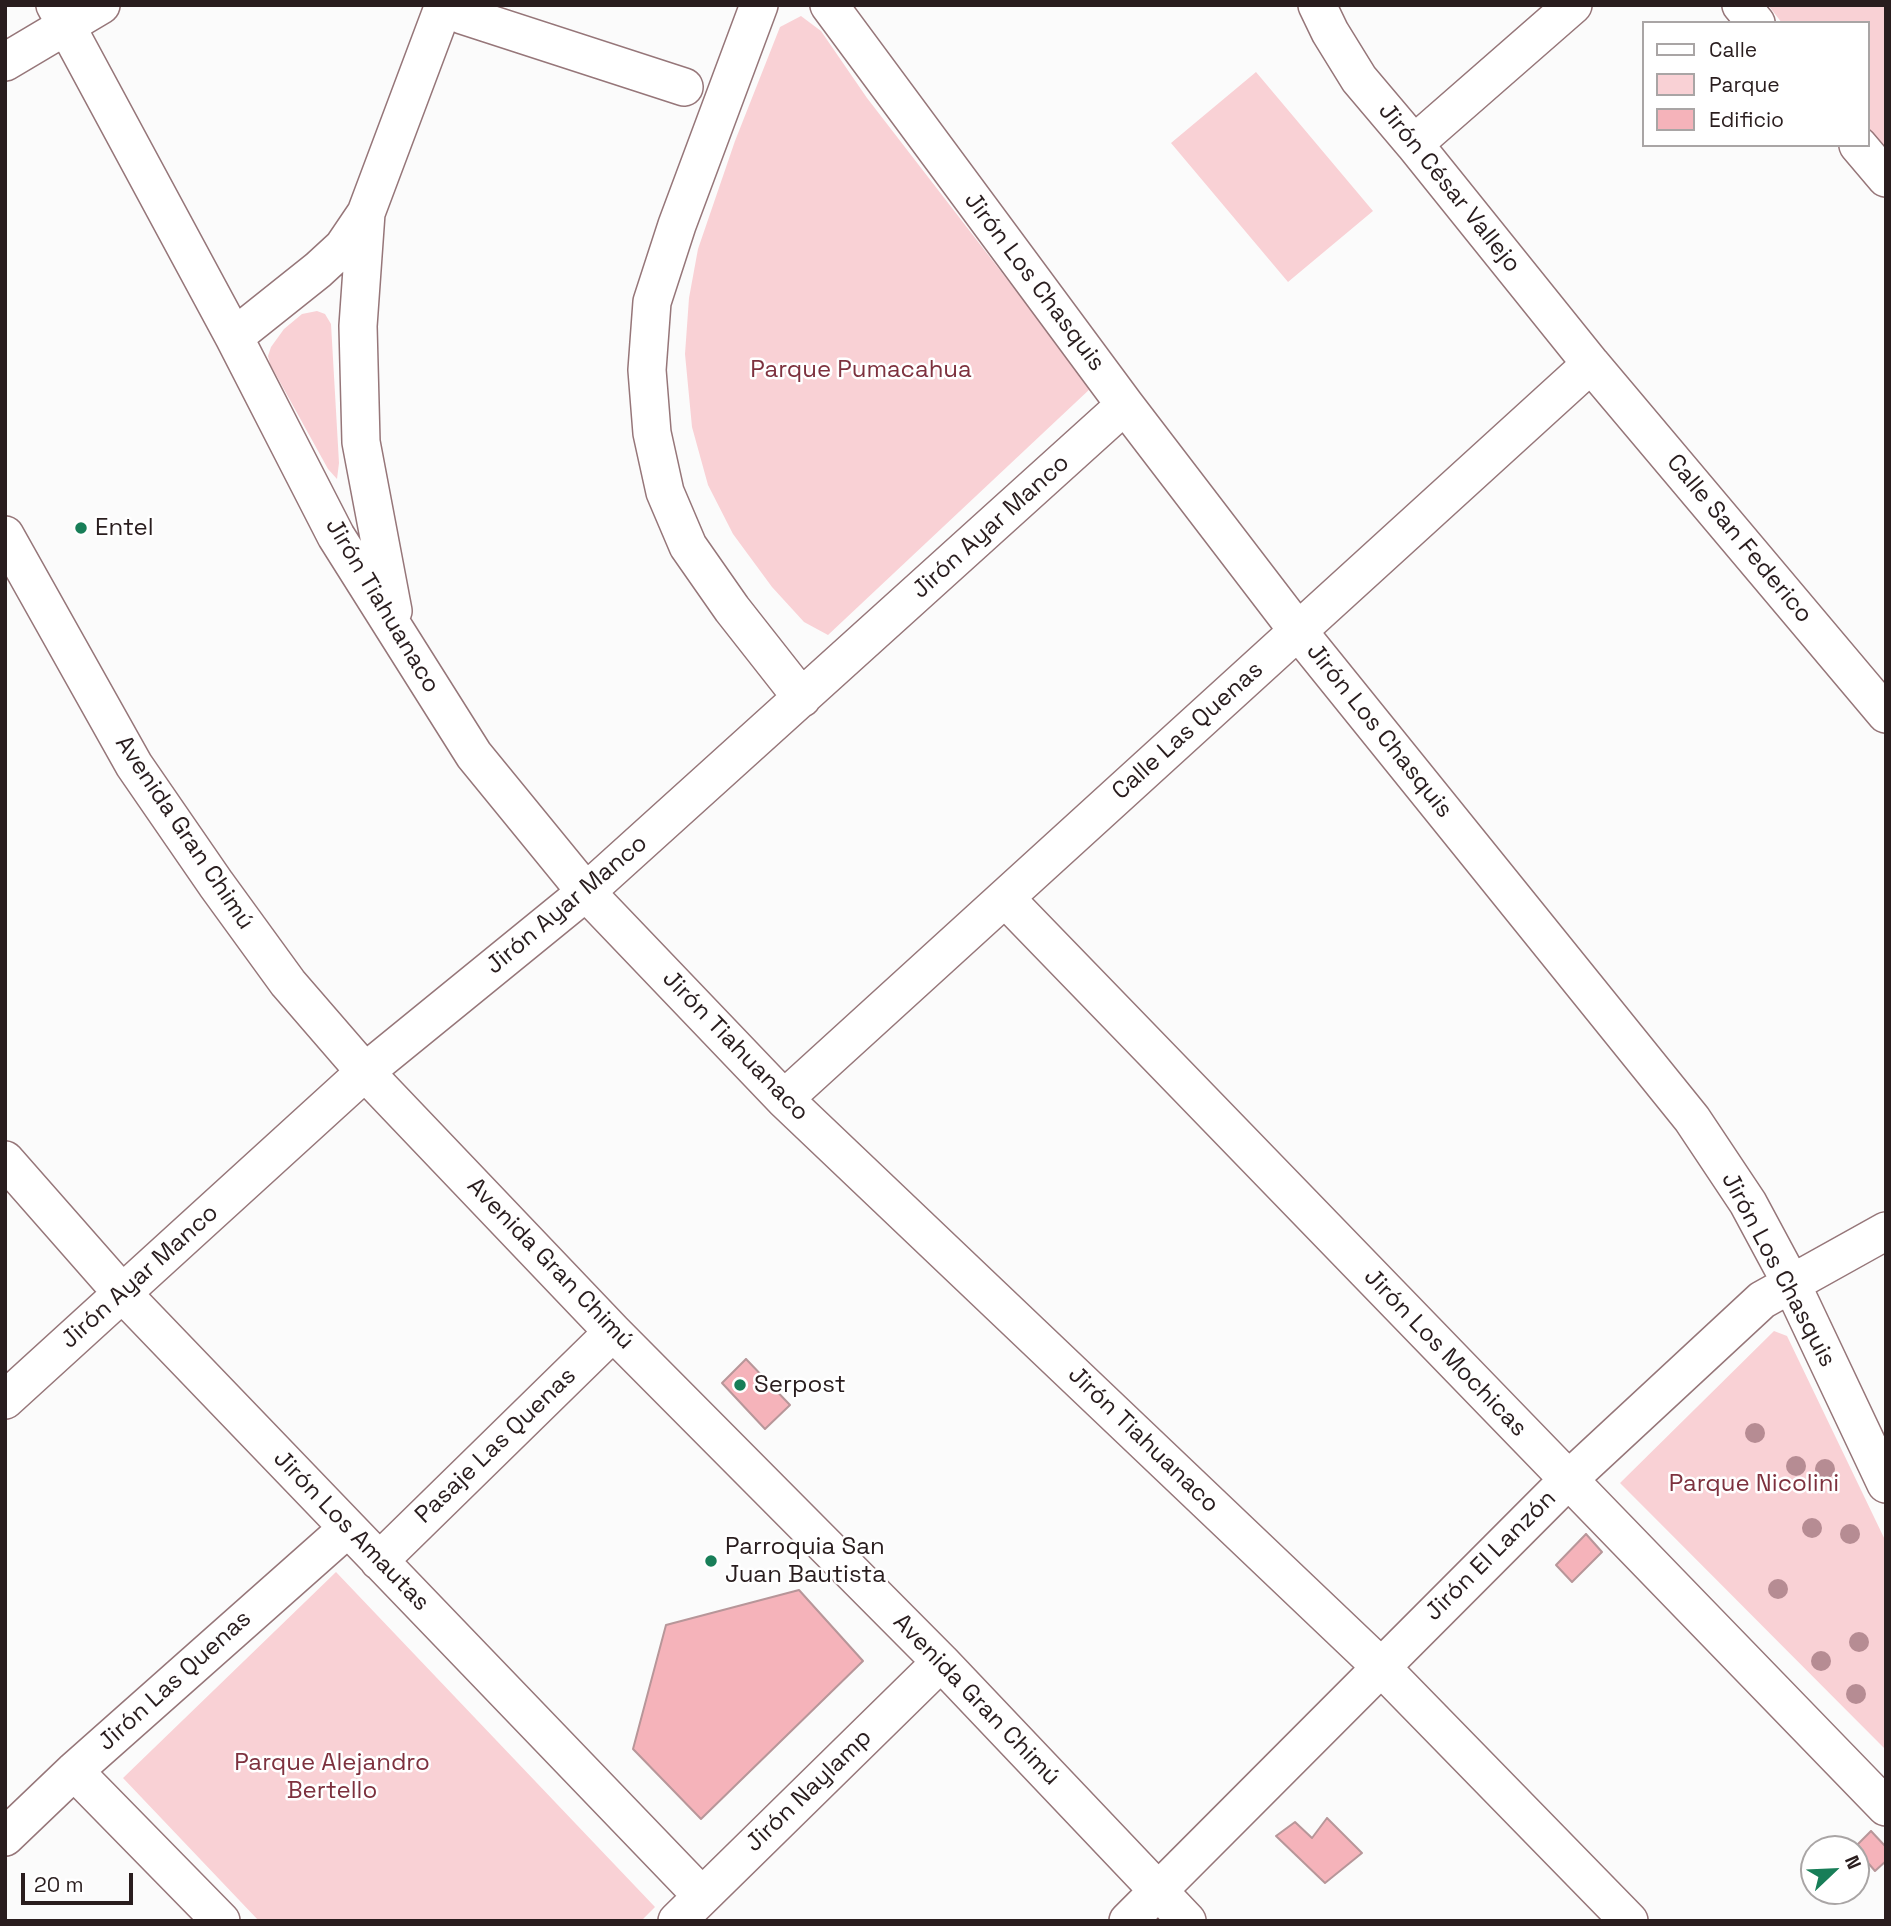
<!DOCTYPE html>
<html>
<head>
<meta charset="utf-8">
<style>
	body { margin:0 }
	#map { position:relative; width:1891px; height:1926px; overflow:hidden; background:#fbfbfb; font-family:"Space Grotesk",sans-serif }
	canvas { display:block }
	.frame { position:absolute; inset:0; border:7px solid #291d1e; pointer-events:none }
	.legend { position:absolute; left:1642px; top:21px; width:228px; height:126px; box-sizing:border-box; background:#fff; border:2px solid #a9a5a5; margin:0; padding:9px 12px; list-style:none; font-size:21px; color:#291d1e }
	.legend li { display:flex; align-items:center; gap:14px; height:35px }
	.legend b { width:35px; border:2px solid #a9a5a5 }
	.north { position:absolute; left:1800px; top:1835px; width:70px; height:70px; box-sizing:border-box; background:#fff; border:2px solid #a9a5a5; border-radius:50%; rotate:67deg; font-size:19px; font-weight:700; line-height:28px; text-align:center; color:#291d1e }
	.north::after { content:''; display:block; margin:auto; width:24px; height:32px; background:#187e58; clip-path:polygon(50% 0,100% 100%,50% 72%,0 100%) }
	.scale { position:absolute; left:21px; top:1873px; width:112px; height:32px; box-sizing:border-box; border:4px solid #291d1e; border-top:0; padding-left:9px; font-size:21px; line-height:24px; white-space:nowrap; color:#291d1e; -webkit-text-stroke:5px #fff; paint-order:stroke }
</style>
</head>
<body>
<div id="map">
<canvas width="1891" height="1926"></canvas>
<div class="frame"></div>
<ul class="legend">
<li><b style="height:9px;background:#fff"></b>Calle</li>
<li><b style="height:19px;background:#f9d1d5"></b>Parque</li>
<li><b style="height:19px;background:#f5b3ba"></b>Edificio</li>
</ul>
<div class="north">N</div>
<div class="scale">20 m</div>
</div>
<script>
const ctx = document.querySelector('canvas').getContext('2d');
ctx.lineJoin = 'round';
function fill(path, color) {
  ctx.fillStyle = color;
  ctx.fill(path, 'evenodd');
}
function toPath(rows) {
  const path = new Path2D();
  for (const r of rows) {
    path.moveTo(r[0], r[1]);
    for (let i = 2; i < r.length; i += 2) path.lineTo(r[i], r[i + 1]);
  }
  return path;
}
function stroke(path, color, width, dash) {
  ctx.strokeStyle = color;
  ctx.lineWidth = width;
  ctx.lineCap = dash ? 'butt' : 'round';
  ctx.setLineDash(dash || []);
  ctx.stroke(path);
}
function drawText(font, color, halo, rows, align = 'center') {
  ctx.font = font + ' "Space Grotesk",sans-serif';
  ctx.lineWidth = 5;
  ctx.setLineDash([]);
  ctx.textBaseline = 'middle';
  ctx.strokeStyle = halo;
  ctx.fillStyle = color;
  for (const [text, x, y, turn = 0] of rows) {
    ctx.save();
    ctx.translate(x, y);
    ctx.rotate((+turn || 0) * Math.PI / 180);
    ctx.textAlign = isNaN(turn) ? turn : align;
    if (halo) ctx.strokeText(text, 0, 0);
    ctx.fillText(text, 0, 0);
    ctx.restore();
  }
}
const green = toPath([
	[1768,5,1886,5,1886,150,1868,128,1868,23,1782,23],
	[801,16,821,31,867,98,1091,388,828,635,804,622,772,587,733,534,708,485,692,427,685,354,689,298,698,249,735,141,780,27],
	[1256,72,1373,211,1288,282,1171,143],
	[317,311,325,314,331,324,339,463,337,479,328,469,270,364,268,356,271,347,284,329,302,314],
	[1774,1331,1787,1336,1886,1542,1886,1750,1620,1483],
	[336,1572,655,1907,641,1921,259,1921,123,1778]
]);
const building = toPath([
	[746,1359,790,1405,765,1429,722,1383,746,1359],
	[1586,1534,1602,1552,1572,1582,1556,1565,1586,1534],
	[799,1590,863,1661,701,1819,633,1749,666,1625,799,1590],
	[1327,1818,1362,1853,1325,1883,1276,1836,1295,1822,1312,1838,1327,1818],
	[1871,1831,1886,1847,1886,1861,1875,1871,1869,1864,1856,1877,1856,1849,1853,1849,1871,1831]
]);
const minor = toPath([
	[55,5,234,337,336,536,474,755,586,892,784,1099,1380,1666,1629,1921],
	[759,5,677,225,652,302,647,370,652,433,665,492,688,546,732,609,802,698],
	[829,5,1125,405,1298,631,1692,1119,1748,1203,1791,1283,1886,1484],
	[1317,5,1330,32,1359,79,1414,144,1591,364,1886,714],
	[1741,5,1756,23],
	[462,15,684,87],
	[5,62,101,5],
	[1414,144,1573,5],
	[1858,145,1886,178],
	[366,213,358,326,361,442,393,611],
	[234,337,318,270,343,247,366,213,444,5],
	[5,535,134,765,216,884,288,983,365,1072,613,1332,941,1662,1187,1921],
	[1005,898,1886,1807],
	[784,1099,1591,364],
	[5,1160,122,1293,702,1896],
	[5,1400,365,1072,586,892,1125,405],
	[379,1561,613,1332],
	[74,1771,221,1921],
	[5,1837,74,1771,348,1528],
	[677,1921,941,1662],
	[1128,1921,1568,1480,1762,1300,1886,1231]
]);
const trees = [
	[1755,1433],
	[1796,1466],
	[1825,1469],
	[1812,1528],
	[1850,1534],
	[1778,1589],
	[1859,1642],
	[1821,1661],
	[1856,1694]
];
const markers = [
	[81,528,7,"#187e58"],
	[740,1385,7,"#187e58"],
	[711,1561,7,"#187e58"]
];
const streetNames = [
	["Jirón César Vallejo",1449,188,51],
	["Jirón Los Chasquis",1034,282,53],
	["Jirón Ayar Manco",991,527,-42],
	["Calle San Federico",1739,539,50],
	["Jirón Tiahuanaco",382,606,59],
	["Calle Las Quenas",1188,731,-42],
	["Jirón Los Chasquis",1379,731,51],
	["Avenida Gran Chimú",184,833,56],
	["Jirón Ayar Manco",567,905,-40],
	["Jirón Tiahuanaco",735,1046,46],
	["Avenida Gran Chimú",550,1264,46],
	["Jirón Los Chasquis",1778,1270,62],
	["Jirón Ayar Manco",140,1277,-42],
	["Jirón Los Mochicas",1445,1353,46],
	["Jirón Tiahuanaco",1143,1440,44],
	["Pasaje Las Quenas",496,1446,-44],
	["Jirón Los Amautas",351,1531,46],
	["Jirón El Lanzón",1491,1556,-45],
	["Jirón Las Quenas",175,1681,-42],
	["Avenida Gran Chimú",976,1700,46],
	["Jirón Naylamp",809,1791,-44]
];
const parkNames = [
	["Parque Pumacahua",861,370],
	["Parque Nicolini",1754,1484],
	["Parque Alejandro",332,1763],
	["Bertello",332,1791]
];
const poiNames = [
	["Entel",95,528],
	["Serpost",754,1385],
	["Parroquia San",725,1547],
	["Juan Bautista",725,1575]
];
fill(green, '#f9d1d5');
fill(building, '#f5b3ba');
stroke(building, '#b79699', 2);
stroke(minor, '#967679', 40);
stroke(minor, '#fff', 37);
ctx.fillStyle = '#b68c93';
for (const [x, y] of trees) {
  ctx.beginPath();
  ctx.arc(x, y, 10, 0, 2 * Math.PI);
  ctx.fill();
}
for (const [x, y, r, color] of markers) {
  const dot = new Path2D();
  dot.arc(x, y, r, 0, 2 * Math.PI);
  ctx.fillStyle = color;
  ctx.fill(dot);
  stroke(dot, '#fff', 2.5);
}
drawText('24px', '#291d1e', '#fff', streetNames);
drawText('24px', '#7d313e', '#fff', parkNames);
drawText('24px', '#291d1e', '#fff', poiNames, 'left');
</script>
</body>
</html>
